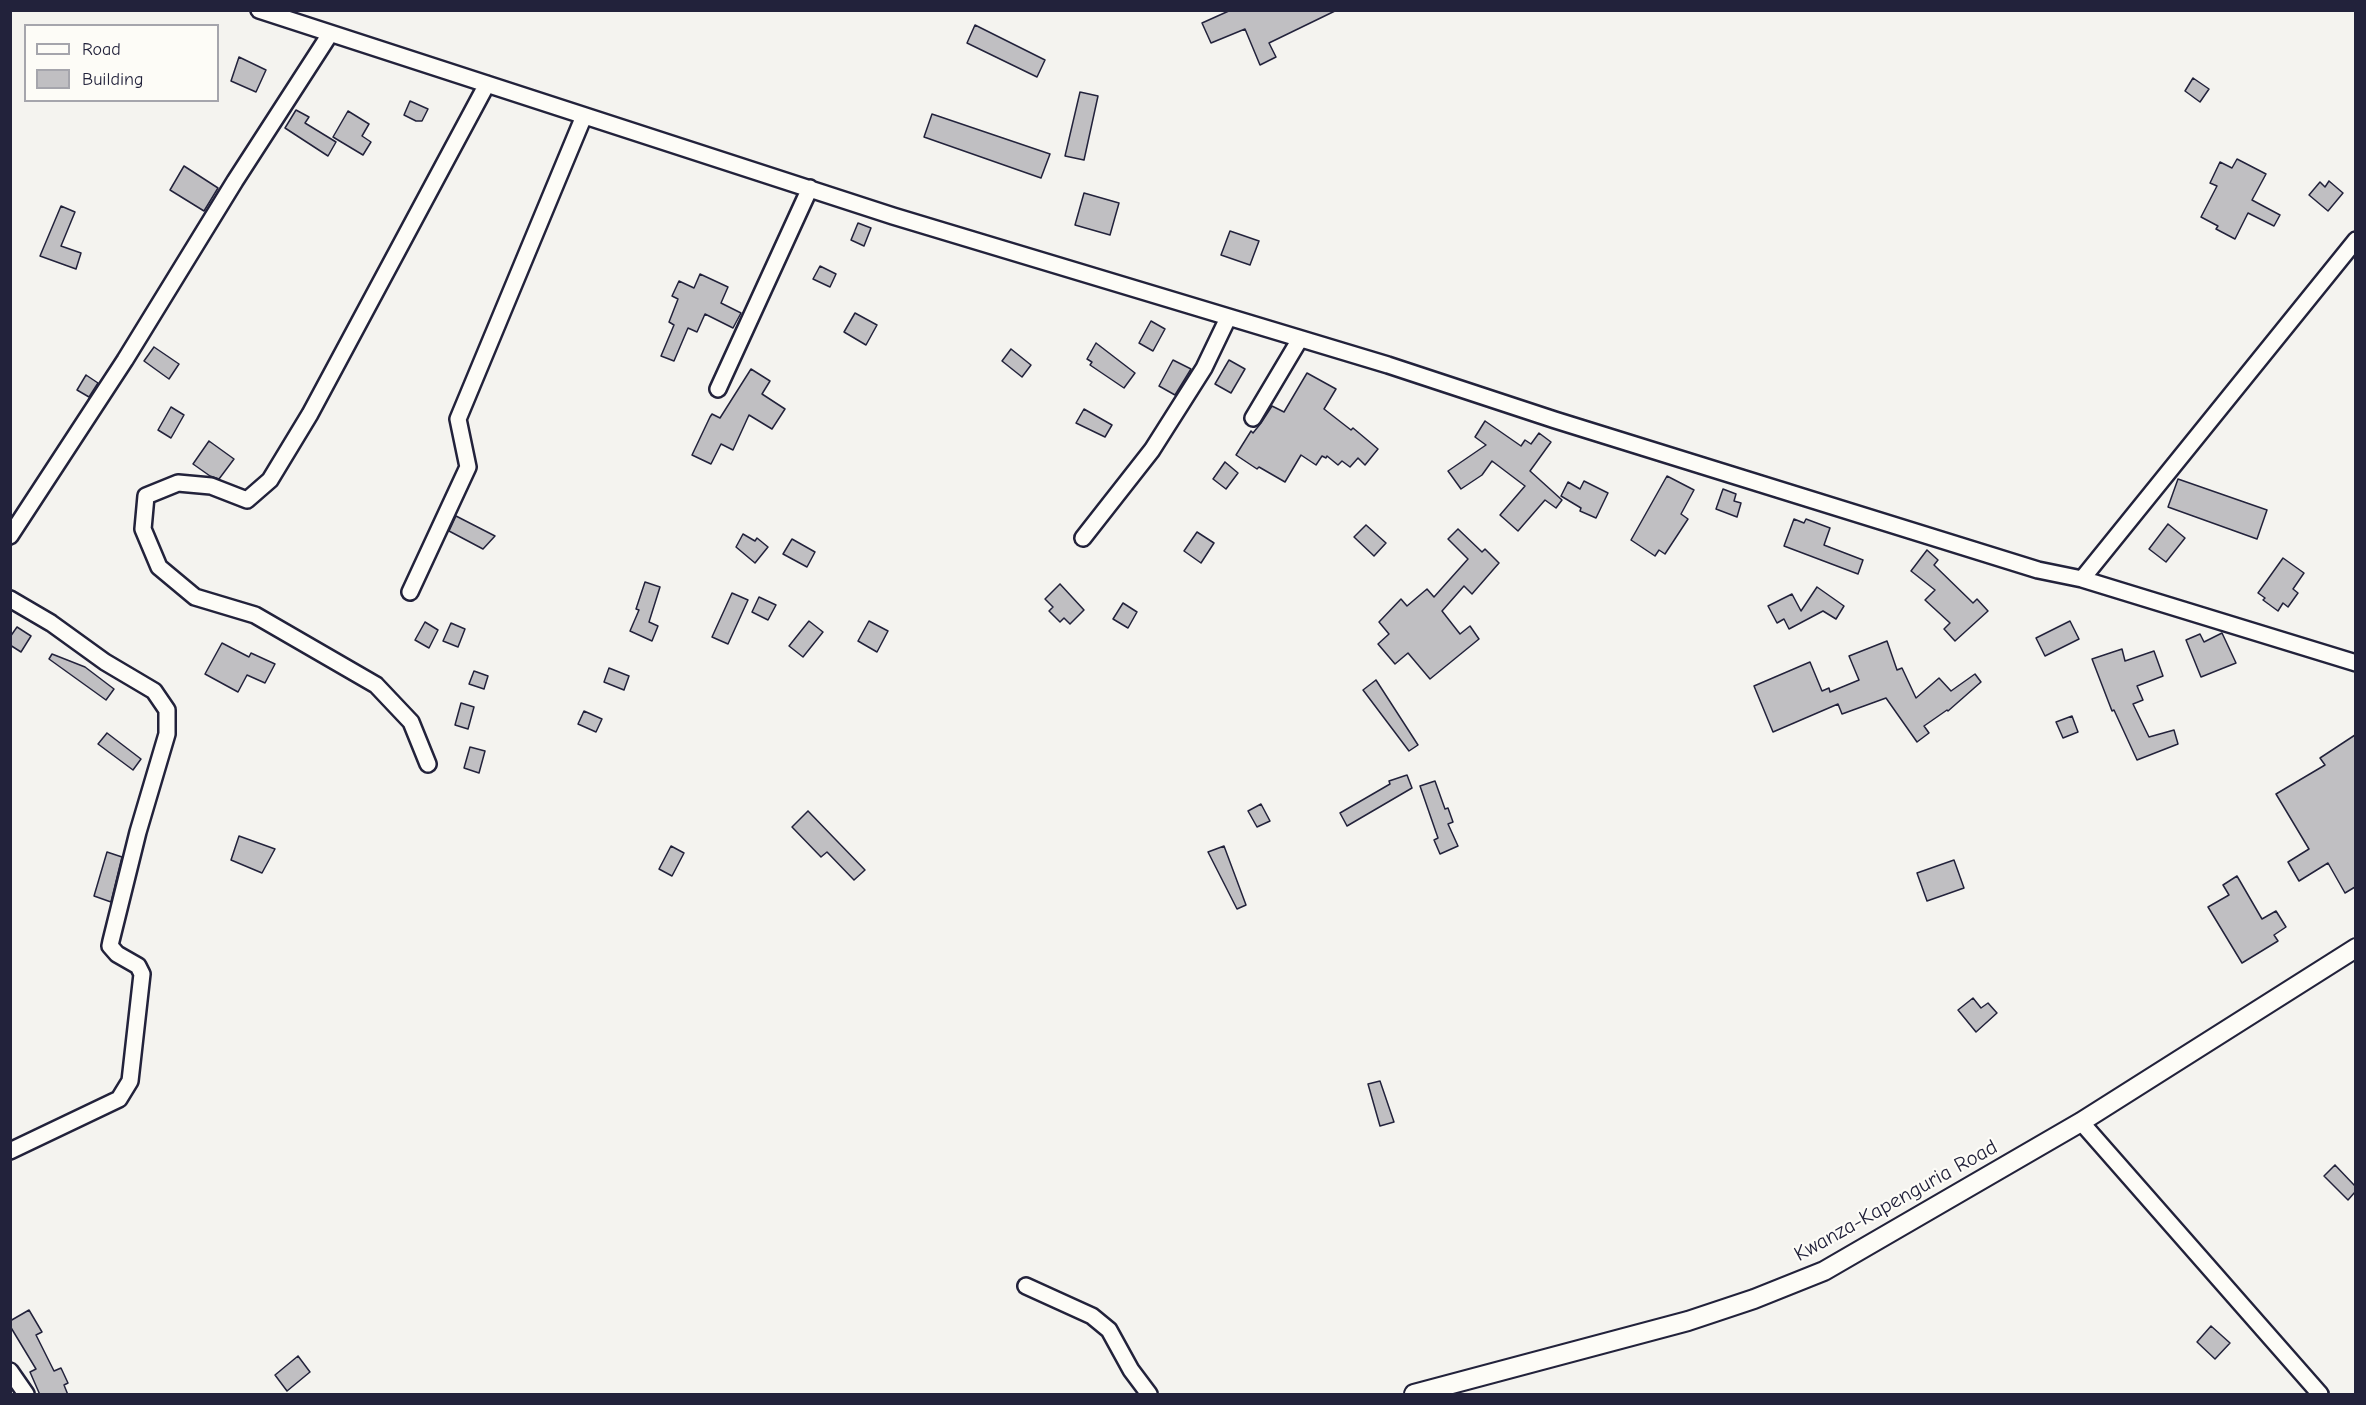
<!DOCTYPE html>
<html>
<head>
<meta charset="utf-8">
<style>
	body { margin:0 }
	#map { position:relative; width:2366px; height:1405px; overflow:hidden; background:#f4f3ef; font-family:"Comic Neue",sans-serif }
	canvas { display:block }
	.frame { position:absolute; inset:0; border:12px solid #22223b; pointer-events:none }
	.legend { position:absolute; left:24px; top:24px; width:195px; height:78px; box-sizing:border-box; background:#fdfcf7; border:2px solid #a5a5ac; margin:0; padding:8px 10px; list-style:none; font-size:18px; color:#22223b }
	.legend li { display:flex; align-items:center; gap:12px; height:30px }
	.legend b { width:30px; border:2px solid #a5a5ac }
</style>
</head>
<body>
<div id="map">
<canvas width="2366" height="1405"></canvas>
<div class="frame"></div>
<ul class="legend">
<li><b style="height:8px;background:#fdfcf7"></b>Road</li>
<li><b style="height:16px;background:#c0bfc2"></b>Building</li>
</ul>
</div>
<script>
const ctx = document.querySelector('canvas').getContext('2d');
ctx.lineJoin = 'round';
function fill(path, color) {
  ctx.fillStyle = color;
  ctx.fill(path, 'evenodd');
}
function toPath(rows) {
  const path = new Path2D();
  for (const r of rows) {
    path.moveTo(r[0], r[1]);
    for (let i = 2; i < r.length; i += 2) path.lineTo(r[i], r[i + 1]);
  }
  return path;
}
function stroke(path, color, width, dash) {
  ctx.strokeStyle = color;
  ctx.lineWidth = width;
  ctx.lineCap = dash ? 'butt' : 'round';
  ctx.setLineDash(dash || []);
  ctx.stroke(path);
}
function drawText(font, color, halo, rows, align = 'center') {
  ctx.font = font + ' "Comic Neue",sans-serif';
  ctx.lineWidth = 4.5;
  ctx.setLineDash([]);
  ctx.textBaseline = 'middle';
  ctx.strokeStyle = halo;
  ctx.fillStyle = color;
  for (const [text, x, y, turn = 0] of rows) {
    ctx.save();
    ctx.translate(x, y);
    ctx.rotate((+turn || 0) * Math.PI / 180);
    ctx.textAlign = isNaN(turn) ? turn : align;
    if (halo) ctx.strokeText(text, 0, 0);
    ctx.fillText(text, 0, 0);
    ctx.restore();
  }
}
const building = toPath([
	[1231,10,1337,10,1269,43,1276,57,1260,65,1245,29,1211,43,1202,23,1231,10],
	[975,25,1045,60,1037,77,967,43,975,25],
	[239,57,266,70,256,92,231,81,239,57],
	[2193,78,2209,89,2200,102,2185,91,2193,78],
	[1080,92,1098,96,1084,160,1065,156,1080,92],
	[410,101,428,109,422,121,416,121,404,115,410,101],
	[296,110,309,117,305,123,336,142,328,156,285,128,296,110],
	[348,111,369,124,362,136,371,142,363,155,333,137,348,111],
	[932,114,1050,154,1041,178,924,137,932,114],
	[2237,159,2266,174,2252,200,2280,215,2274,226,2248,213,2235,239,2216,229,2218,226,2201,217,2217,186,2210,183,2220,162,2232,168,2237,159],
	[184,166,218,188,204,211,170,190,184,166],
	[2329,181,2343,193,2328,211,2309,195,2320,182,2325,187,2329,181],
	[1084,193,1119,203,1110,235,1075,225,1084,193],
	[61,206,75,212,61,246,81,253,76,269,40,256,61,206],
	[858,223,871,228,864,246,851,240,858,223],
	[1230,231,1259,241,1250,265,1221,255,1230,231],
	[820,266,836,274,830,287,813,279,820,266],
	[700,274,728,287,721,303,741,313,733,328,705,314,697,332,688,328,674,361,661,356,674,325,669,322,678,299,672,296,679,281,694,288,700,274],
	[855,313,877,325,866,345,844,332,855,313],
	[1151,321,1165,329,1153,351,1139,343,1151,321],
	[1096,343,1135,373,1124,388,1090,365,1092,362,1087,359,1096,343],
	[154,347,179,364,169,379,144,361,154,347],
	[1011,349,1031,365,1022,377,1002,361,1011,349],
	[1173,360,1191,369,1175,395,1159,386,1173,360],
	[1229,360,1245,369,1231,393,1215,384,1229,360],
	[751,369,770,381,762,394,785,409,772,429,749,415,733,450,721,444,711,464,692,455,710,417,712,414,720,418,751,369],
	[1307,373,1336,389,1324,409,1351,430,1353,428,1378,449,1365,465,1358,458,1350,467,1342,461,1338,465,1327,456,1326,458,1322,456,1316,465,1301,455,1285,482,1259,467,1257,469,1236,455,1251,431,1253,433,1261,423,1272,406,1284,412,1307,373],
	[86,375,98,383,89,397,77,390,86,375],
	[171,407,184,415,171,438,158,430,171,407],
	[1084,409,1112,425,1105,437,1076,423,1084,409],
	[1485,421,1521,446,1525,440,1531,444,1539,433,1551,442,1530,471,1562,500,1556,508,1545,500,1518,531,1500,515,1525,486,1492,461,1482,475,1461,489,1448,471,1486,445,1475,437,1485,421],
	[209,441,234,459,219,479,210,476,193,464,209,441],
	[1225,462,1238,473,1226,489,1213,479,1225,462],
	[1667,476,1694,490,1681,514,1688,519,1665,554,1659,550,1655,556,1631,540,1667,476],
	[2178,479,2267,510,2257,539,2168,507,2178,479],
	[1584,481,1608,493,1596,518,1580,511,1581,508,1561,496,1568,482,1580,489,1584,481],
	[1723,489,1736,494,1734,501,1741,503,1737,517,1716,509,1723,489],
	[456,516,495,536,483,549,449,531,456,516],
	[1794,519,1804,523,1806,519,1830,528,1824,545,1863,560,1858,574,1784,546,1794,519],
	[2168,524,2185,538,2166,562,2149,549,2168,524],
	[1366,525,1386,543,1374,556,1354,537,1366,525],
	[1458,529,1482,552,1485,549,1499,563,1472,594,1464,586,1442,611,1460,634,1470,626,1479,639,1430,679,1408,653,1395,664,1378,644,1389,634,1379,622,1401,599,1407,606,1427,589,1434,597,1468,559,1448,539,1458,529],
	[1197,532,1214,543,1201,563,1184,551,1197,532],
	[743,534,755,541,757,538,768,547,755,563,736,547,743,534],
	[792,539,815,552,807,567,783,554,792,539],
	[1927,550,1938,560,1934,565,1973,603,1977,599,1988,611,1955,641,1944,629,1950,623,1925,600,1935,590,1911,571,1927,550],
	[2283,558,2304,573,2293,589,2298,593,2288,607,2283,603,2278,611,2263,600,2265,598,2258,593,2283,558],
	[645,582,660,587,649,622,658,626,652,641,630,631,639,610,636,609,645,582],
	[1060,584,1084,610,1070,624,1064,618,1060,622,1049,611,1053,607,1045,599,1060,584],
	[1817,587,1844,606,1836,619,1823,611,1789,629,1784,619,1777,623,1768,606,1792,594,1801,611,1817,587],
	[732,593,748,600,728,644,712,637,732,593],
	[759,597,776,605,768,620,752,612,759,597],
	[1123,603,1137,612,1128,628,1113,619,1123,603],
	[809,621,823,632,803,657,789,646,809,621],
	[869,621,888,631,877,652,858,641,869,621],
	[2070,621,2079,639,2045,656,2036,638,2070,621],
	[425,622,438,630,429,648,415,640,425,622],
	[451,623,465,629,458,647,443,641,451,623],
	[17,627,31,636,21,652,10,645,10,637,17,627],
	[2222,633,2236,663,2201,677,2186,640,2200,634,2204,642,2222,633],
	[1887,641,1897,670,1902,668,1916,698,1939,678,1951,691,1975,674,1981,682,1948,711,1947,710,1924,726,1929,733,1917,742,1886,698,1842,714,1838,704,1773,732,1754,686,1810,662,1822,691,1829,688,1830,692,1859,680,1849,656,1887,641],
	[222,643,249,657,251,653,275,664,265,683,247,675,238,692,205,674,222,643],
	[2122,649,2125,661,2154,651,2163,676,2137,686,2143,700,2133,704,2149,737,2174,730,2178,744,2137,760,2114,710,2112,711,2092,659,2122,649],
	[52,654,85,667,114,689,106,700,49,659,52,654],
	[609,668,629,676,624,690,604,682,609,668],
	[474,671,488,676,484,689,469,684,474,671],
	[1376,680,1418,745,1409,751,1363,690,1376,680],
	[461,703,474,707,468,729,455,725,461,703],
	[584,711,602,719,596,732,578,724,584,711],
	[2072,716,2078,732,2063,738,2056,722,2072,716],
	[107,733,141,759,133,770,98,744,107,733],
	[2355,735,2355,887,2345,893,2328,863,2299,881,2288,862,2309,849,2276,794,2325,765,2320,758,2355,735],
	[470,747,485,751,479,773,464,768,470,747],
	[1407,775,1412,788,1347,826,1340,813,1390,784,1389,781,1407,775],
	[1435,781,1445,809,1448,808,1453,822,1448,824,1458,846,1440,854,1434,840,1438,838,1420,786,1435,781],
	[1261,804,1270,821,1257,827,1248,811,1261,804],
	[808,811,865,870,854,880,827,852,821,857,792,827,808,811],
	[239,836,275,849,262,873,231,860,239,836],
	[671,846,684,853,672,876,659,869,671,846],
	[1224,846,1246,905,1237,909,1208,852,1224,846],
	[107,852,122,857,111,902,94,896,107,852],
	[1954,860,1964,888,1927,901,1917,873,1954,860],
	[2237,876,2262,919,2276,911,2286,927,2274,935,2278,941,2242,963,2208,907,2229,895,2223,885,2237,876],
	[1973,998,1981,1008,1988,1003,1997,1013,1976,1032,1958,1010,1973,998],
	[1380,1081,1394,1122,1380,1126,1368,1084,1380,1081],
	[2335,1165,2355,1186,2355,1192,2348,1200,2324,1176,2335,1165],
	[29,1310,42,1332,36,1335,54,1371,61,1368,68,1383,64,1385,68,1395,40,1395,30,1372,36,1369,10,1326,10,1321,29,1310],
	[2211,1326,2230,1343,2215,1359,2197,1342,2211,1326],
	[298,1356,310,1372,287,1391,275,1375,298,1356]
]);
const minor = toPath([
	[259,10,893,216,1388,365,1555,420,2038,570,2082,579,2356,663],
	[718,389,810,188],
	[1253,418,1300,339],
	[10,536,125,360,235,181,330,34],
	[1083,538,1152,450,1204,368,1228,318],
	[2082,579,2356,240],
	[410,592,468,467,458,419,584,116],
	[10,599,51,623,105,662,154,691,167,710,167,734,138,832,111,941,110,946,117,954,138,966,142,974,130,1081,119,1099,10,1151],
	[428,764,411,722,376,685,255,615,195,597,159,567,143,529,146,496,178,483,211,486,247,500,270,480,310,414,487,84],
	[2081,1122,2320,1394],
	[1026,1286,1092,1316,1109,1330,1131,1370,1149,1394],
	[10,1371,26,1394]
]);
const tertiary = toPath([
	[1414,1394,1688,1321,1754,1299,1824,1271,2081,1122,2356,948]
]);
const streetNames = [
	["Kwanza-Kapenguria Road",1896,1201,-29]
];
fill(building, '#c0bfc2');
stroke(building, '#22223b', 1.5);
stroke(minor, '#22223b', 20);
stroke(tertiary, '#22223b', 22);
stroke(minor, '#fdfcf7', 15);
stroke(tertiary, '#fdfcf7', 18);
drawText('21px', '#22223b', '#fdfcf7', streetNames);
</script>
</body>
</html>
